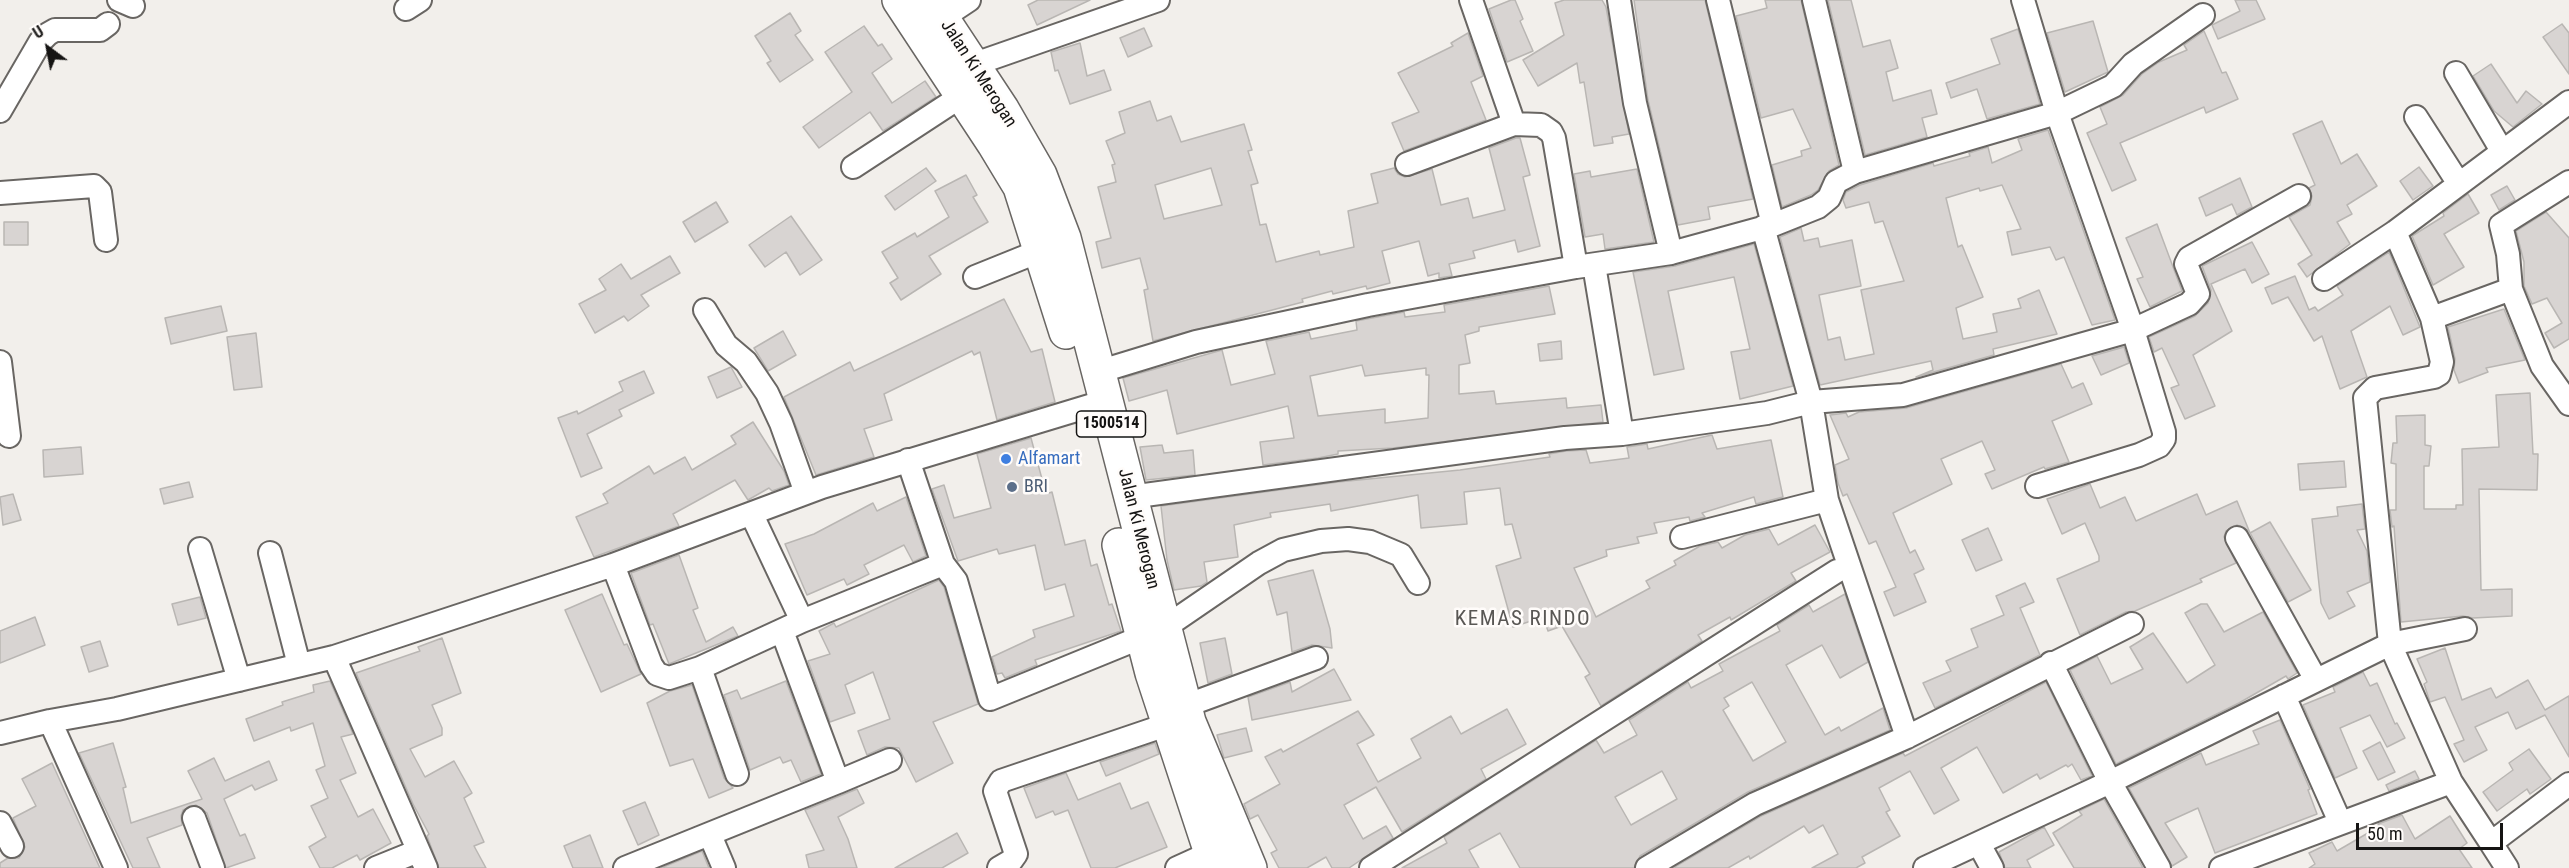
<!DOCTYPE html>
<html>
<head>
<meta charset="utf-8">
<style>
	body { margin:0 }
	#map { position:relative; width:2569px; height:868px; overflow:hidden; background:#f2efeb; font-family:"Roboto Condensed",sans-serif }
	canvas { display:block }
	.north { position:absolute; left:18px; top:18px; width:60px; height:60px; -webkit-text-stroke:4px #fffcfa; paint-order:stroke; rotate:328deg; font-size:16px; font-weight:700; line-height:24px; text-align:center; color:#151413 }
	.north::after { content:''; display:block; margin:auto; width:21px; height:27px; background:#151413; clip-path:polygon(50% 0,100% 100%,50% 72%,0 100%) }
	.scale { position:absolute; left:2356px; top:823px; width:147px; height:27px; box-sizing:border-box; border:3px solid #151413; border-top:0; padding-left:8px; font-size:18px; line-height:21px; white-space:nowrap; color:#151413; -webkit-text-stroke:4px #fffcfa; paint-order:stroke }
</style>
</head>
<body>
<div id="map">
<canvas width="2569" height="868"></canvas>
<div class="north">U</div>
<div class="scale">50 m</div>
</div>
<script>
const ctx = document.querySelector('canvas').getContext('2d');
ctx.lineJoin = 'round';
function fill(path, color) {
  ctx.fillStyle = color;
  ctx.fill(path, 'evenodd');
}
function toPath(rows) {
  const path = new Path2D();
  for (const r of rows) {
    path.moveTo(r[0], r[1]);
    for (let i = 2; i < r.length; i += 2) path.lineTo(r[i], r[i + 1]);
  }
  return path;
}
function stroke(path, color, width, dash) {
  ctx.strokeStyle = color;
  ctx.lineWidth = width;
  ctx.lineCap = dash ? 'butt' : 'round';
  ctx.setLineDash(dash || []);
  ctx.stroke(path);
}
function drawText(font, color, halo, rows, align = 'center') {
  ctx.font = font + ' "Roboto Condensed",sans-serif';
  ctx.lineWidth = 5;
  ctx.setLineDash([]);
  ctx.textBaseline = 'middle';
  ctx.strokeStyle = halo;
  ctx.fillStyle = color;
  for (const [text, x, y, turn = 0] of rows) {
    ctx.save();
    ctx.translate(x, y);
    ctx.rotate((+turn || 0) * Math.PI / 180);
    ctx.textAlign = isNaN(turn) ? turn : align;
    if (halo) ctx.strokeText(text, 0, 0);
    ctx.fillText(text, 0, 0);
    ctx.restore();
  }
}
const building = toPath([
	[1038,0,1090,0,1037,25,1028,5,1038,0],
	[1511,0,1515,0,1523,19,1520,21,1533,51,1507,62,1489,9,1511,0],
	[1564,0,1602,0,1606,7,1629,134,1612,137,1613,143,1594,146,1584,82,1580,83,1577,63,1538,86,1523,60,1564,35,1555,3,1564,0],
	[1634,0,1705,0,1753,199,1708,207,1710,219,1678,225,1648,100,1634,0],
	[1765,0,1801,0,1839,165,1829,171,1818,190,1811,195,1782,207,1772,165,1802,156,1801,151,1811,148,1793,109,1761,118,1736,16,1767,8,1765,0],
	[1828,0,1851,0,1863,47,1890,40,1898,68,1886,72,1893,101,1931,90,1937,114,1922,118,1927,137,1865,155,1828,0],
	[2235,0,2256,0,2265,19,2218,39,2212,25,2240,11,2235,0],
	[790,13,801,31,795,35,813,60,780,82,767,63,771,61,755,36,790,13],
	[2093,21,2108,72,2065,92,2047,33,2093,21],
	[2562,24,2569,33,2569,74,2543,37,2562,24],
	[864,26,878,46,882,44,892,59,872,73,892,103,925,81,936,97,883,131,870,112,819,148,803,127,852,92,825,52,864,26],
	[1144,28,1152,46,1128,57,1120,38,1144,28],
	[2018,29,2040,104,1987,119,1977,89,1951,98,1946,83,2000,64,1991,39,2018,29],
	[2204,31,2222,73,2226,72,2238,99,2206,113,2204,107,2120,143,2136,180,2112,191,2087,133,2107,124,2100,107,2123,95,2142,74,2159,62,2187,50,2184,45,2204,31],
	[1468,33,1483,76,1471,82,1486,120,1404,151,1392,123,1419,112,1398,73,1453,46,1451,43,1468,33],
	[1080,43,1087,76,1104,70,1111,90,1070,104,1058,70,1055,71,1051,52,1080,43],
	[2491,64,2517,103,2526,91,2542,104,2513,127,2494,111,2473,76,2491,64],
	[1150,101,1157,121,1171,116,1181,142,1244,124,1252,150,1248,151,1258,183,1251,185,1260,225,1266,224,1276,262,1319,251,1320,255,1354,247,1348,211,1378,203,1371,174,1394,168,1398,174,1405,177,1432,169,1441,205,1468,198,1473,218,1505,210,1489,148,1516,138,1520,138,1530,175,1523,177,1540,246,1518,252,1515,240,1473,251,1475,258,1449,264,1452,276,1439,278,1439,273,1428,276,1419,241,1382,251,1390,283,1367,289,1366,286,1333,294,1332,291,1302,299,1303,302,1153,341,1144,290,1148,289,1140,258,1102,268,1096,242,1111,238,1098,187,1116,182,1112,165,1115,164,1106,141,1125,133,1119,112,1150,101],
	[1211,168,1222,205,1164,219,1155,185,1211,168],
	[2322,121,2341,164,2357,154,2377,186,2347,205,2352,214,2337,222,2350,244,2307,277,2298,264,2312,255,2289,217,2310,205,2312,196,2309,188,2315,185,2293,134,2322,121],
	[2048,130,2115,320,2092,325,2064,257,2056,260,2050,247,2012,255,2007,232,2021,229,2002,185,1980,191,1979,188,1946,198,1958,247,1962,245,1983,297,1956,308,1963,339,1997,332,1993,314,2021,308,2018,299,2039,290,2057,334,1993,349,1994,355,1916,377,1933,370,1931,361,1820,385,1780,237,1801,228,1804,241,1818,238,1820,247,1852,240,1861,286,1819,295,1828,340,1840,337,1845,360,1874,354,1861,290,1904,281,1883,221,1875,223,1869,202,1846,208,1843,200,1846,192,1860,185,1933,163,1934,166,1970,156,1969,153,1988,147,1992,163,2022,150,2018,139,2048,130],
	[2419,167,2433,186,2413,200,2400,181,2419,167],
	[926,168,936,181,895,210,885,196,926,168],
	[1637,169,1654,242,1605,249,1603,234,1585,237,1574,174,1590,171,1591,177,1637,169],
	[966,175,977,195,973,197,988,222,929,256,941,274,901,300,890,283,898,278,882,252,915,233,917,237,949,217,935,191,966,175],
	[2240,178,2252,207,2237,215,2232,204,2206,216,2199,198,2240,178],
	[2507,186,2515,200,2499,210,2491,195,2507,186],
	[2468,194,2479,213,2444,234,2464,267,2433,285,2412,236,2444,216,2443,213,2468,194],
	[716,202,728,222,695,242,683,222,716,202],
	[2546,212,2569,238,2569,339,2554,348,2545,333,2562,323,2547,298,2532,304,2524,286,2524,262,2516,231,2546,212],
	[791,216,822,260,800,275,786,252,765,267,749,245,791,216],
	[4,222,28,222,28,245,4,245,4,222],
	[2157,224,2182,291,2150,307,2137,279,2143,277,2126,238,2157,224],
	[2252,242,2269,274,2252,283,2245,269,2211,284,2232,331,2193,355,2215,406,2185,419,2171,388,2179,385,2162,348,2154,352,2149,337,2195,316,2208,303,2211,290,2202,266,2252,242],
	[1754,244,1793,386,1740,399,1731,352,1750,349,1734,277,1668,291,1684,369,1654,375,1633,272,1675,266,1754,244],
	[2389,252,2420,327,2403,335,2390,306,2351,331,2367,377,2340,389,2322,336,2314,341,2288,297,2272,304,2265,288,2295,276,2309,310,2315,307,2318,311,2343,295,2337,286,2389,252],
	[670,256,680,273,641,295,649,306,628,321,624,316,595,333,579,304,606,290,599,279,621,264,631,279,670,256],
	[1549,286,1555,314,1479,327,1479,331,1465,335,1470,363,1459,365,1459,394,1494,391,1496,404,1566,398,1567,408,1601,405,1603,422,1393,448,1338,451,1338,454,1318,458,1263,465,1260,442,1294,438,1288,406,1177,434,1167,390,1129,401,1123,378,1222,350,1231,385,1275,374,1266,341,1309,332,1311,339,1357,330,1356,321,1404,312,1405,317,1445,312,1444,305,1549,286],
	[1362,365,1365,376,1426,368,1426,375,1429,375,1428,418,1385,423,1385,409,1318,416,1310,376,1362,365],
	[1004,299,1031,352,1042,349,1055,402,997,420,980,352,974,355,972,351,884,394,892,420,864,429,874,457,816,475,784,397,850,362,854,371,1004,299],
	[221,306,227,331,171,344,165,318,221,306],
	[2504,309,2525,360,2486,368,2488,372,2459,383,2454,370,2455,359,2448,327,2504,309],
	[783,331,796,355,768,371,754,348,783,331],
	[256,333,262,387,234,390,227,337,256,333],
	[1561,341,1562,359,1540,361,1538,344,1561,341],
	[2124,347,2129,363,2101,375,2092,356,2124,347],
	[2061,364,2072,388,2083,383,2092,404,2052,421,2069,462,2045,469,2044,467,1992,489,1985,474,1995,470,1982,441,1941,459,1952,484,1893,513,1910,553,1915,550,1924,569,1914,574,1926,602,1894,616,1884,592,1896,587,1876,541,1869,544,1847,494,1843,496,1838,483,1835,465,1849,459,1830,415,1846,413,1848,417,1859,412,1906,408,2061,364],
	[731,367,742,387,717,398,708,377,731,367],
	[644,371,654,393,619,410,622,416,587,434,602,468,581,477,558,418,577,411,578,414,623,391,619,382,644,371],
	[2530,393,2533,454,2538,454,2537,490,2479,489,2481,590,2512,589,2512,616,2473,618,2463,616,2401,622,2394,526,2392,527,2390,510,2396,510,2396,464,2391,463,2393,443,2397,443,2396,416,2425,415,2425,445,2431,446,2429,466,2424,466,2424,509,2456,509,2456,505,2463,505,2462,449,2499,447,2496,395,2530,393],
	[753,422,784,471,789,485,772,491,769,488,748,500,735,480,673,514,679,526,594,557,576,517,608,503,603,494,649,466,654,474,685,457,692,470,736,444,731,436,753,422],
	[1712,435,1717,449,1771,440,1783,497,1756,504,1754,497,1702,513,1705,517,1690,521,1689,517,1654,523,1657,533,1637,537,1639,543,1606,550,1607,556,1574,568,1596,617,1650,588,1646,581,1676,565,1674,561,1700,546,1718,542,1722,548,1745,535,1769,529,1778,545,1815,525,1830,552,1791,573,1796,581,1731,620,1730,617,1698,635,1702,641,1601,706,1585,677,1590,674,1562,626,1548,631,1543,617,1513,627,1496,566,1521,558,1512,524,1505,525,1500,488,1464,492,1467,524,1421,528,1418,495,1331,511,1330,504,1270,513,1271,517,1234,525,1238,557,1204,562,1207,582,1201,586,1174,590,1167,560,1161,506,1338,482,1460,470,1550,457,1549,454,1566,451,1586,450,1590,463,1629,458,1627,447,1647,444,1648,449,1712,435],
	[1031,438,1046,494,1052,492,1065,545,1085,540,1091,566,1097,564,1109,605,1112,604,1121,631,1035,660,1037,665,1005,678,1002,673,997,674,992,657,1035,637,1033,630,1074,616,1065,584,1045,590,1035,545,999,554,997,549,958,561,932,489,944,485,954,518,991,508,977,454,1031,438],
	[1162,445,1164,453,1193,450,1195,475,1146,480,1140,447,1162,445],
	[81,447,83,474,44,477,43,450,81,447],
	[2344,461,2346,487,2300,490,2298,464,2344,461],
	[189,482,193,497,164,504,160,489,189,482],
	[2090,484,2100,508,2125,497,2136,521,2197,494,2206,515,2237,501,2250,533,2270,522,2311,590,2288,602,2249,531,2237,525,2226,531,2224,537,2236,563,2200,579,2202,582,2135,611,2126,612,2080,635,2057,579,2099,561,2099,556,2085,523,2062,534,2047,499,2090,484],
	[13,494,21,520,3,525,0,497,13,494],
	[906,497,926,556,913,562,904,545,864,565,869,574,847,585,844,579,807,595,785,544,814,534,873,503,877,511,906,497],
	[2362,504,2365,529,2357,530,2367,551,2370,582,2347,592,2355,606,2329,619,2321,603,2312,519,2338,516,2337,507,2362,504],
	[1988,528,2002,560,1976,571,1962,540,1988,528],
	[679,555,698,608,693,610,706,642,733,627,738,636,669,664,653,624,650,625,631,573,679,555],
	[1313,570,1330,629,1332,648,1312,645,1292,652,1287,612,1277,615,1268,581,1313,570],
	[939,580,944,587,978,704,933,722,953,763,916,782,899,748,885,747,867,755,858,731,890,719,873,672,845,685,855,713,830,722,808,661,830,654,819,631,834,623,836,627,939,580],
	[2025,583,2034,602,2020,608,2040,655,1935,708,1923,683,1951,671,1946,661,1978,647,1971,629,2004,615,1996,596,2025,583],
	[602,594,624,645,627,644,641,674,601,692,565,610,602,594],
	[1845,594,1868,662,1840,678,1822,645,1786,665,1825,735,1839,727,1841,731,1883,708,1890,730,1748,792,1640,856,1634,868,1520,868,1500,833,1469,850,1479,868,1402,868,1447,843,1444,837,1596,740,1604,753,1637,735,1629,720,1688,682,1691,688,1723,671,1719,664,1780,631,1777,625,1809,605,1813,612,1845,594],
	[1752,682,1786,742,1753,761,1723,710,1729,706,1724,698,1752,682],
	[1662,771,1677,799,1631,825,1615,797,1662,771],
	[200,597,206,618,178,625,172,604,200,597],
	[2201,604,2207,604,2224,632,2263,612,2297,673,2288,679,2286,676,2239,703,2116,764,2070,670,2097,656,2111,684,2143,669,2130,647,2153,633,2187,683,2215,665,2185,613,2201,604],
	[35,617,45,645,0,663,0,631,35,617],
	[442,638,461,693,432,705,442,728,442,735,410,749,425,777,454,761,472,793,464,798,484,842,474,846,486,868,439,868,427,836,429,834,413,804,356,673,420,651,418,647,442,638],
	[1225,638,1232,674,1208,683,1200,643,1225,638],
	[100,641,108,666,89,672,81,647,100,641],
	[2445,648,2462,700,2491,688,2496,698,2528,680,2545,710,2569,696,2569,757,2545,715,2516,729,2508,712,2475,727,2487,750,2464,762,2454,744,2464,740,2445,697,2430,702,2424,684,2427,682,2417,659,2445,648],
	[1334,669,1351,700,1252,720,1248,697,1290,682,1292,692,1334,669],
	[2363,672,2370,686,2377,683,2395,724,2397,723,2405,738,2387,747,2370,715,2340,728,2357,768,2335,778,2303,705,2335,692,2333,687,2363,672],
	[330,681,353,734,341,737,356,773,340,780,358,817,373,809,391,843,360,860,357,855,332,868,320,868,309,847,326,837,311,806,328,798,316,770,325,766,313,723,291,731,290,727,254,741,246,719,283,705,282,702,314,692,313,685,330,681],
	[786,681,821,774,801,782,791,760,783,763,780,757,750,770,724,695,737,690,741,699,786,681],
	[2046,682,2092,776,2081,780,2072,764,2068,767,2066,765,2040,779,2037,774,2003,793,1977,747,1941,768,1959,800,1934,814,1910,771,1879,788,1890,810,1886,812,1900,836,1862,857,1865,863,1856,868,1812,868,1838,854,1823,825,1809,833,1804,826,1750,859,1749,856,1728,868,1673,868,1761,816,1903,753,1905,756,2046,682],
	[692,685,724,778,733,788,709,798,693,759,670,766,647,703,670,691,692,685],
	[1507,709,1526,744,1481,769,1486,779,1402,832,1376,787,1344,805,1363,839,1386,826,1393,838,1349,868,1332,868,1326,857,1307,868,1279,868,1271,853,1277,850,1258,815,1250,819,1244,804,1280,784,1265,757,1281,749,1283,752,1358,711,1374,735,1357,744,1378,782,1421,758,1411,739,1451,716,1461,734,1507,709],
	[2280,720,2310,789,2308,790,2317,814,2215,853,2198,808,2165,823,2187,857,2172,866,2129,788,2201,753,2206,765,2259,744,2253,731,2280,720],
	[1246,728,1252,751,1224,758,1217,735,1246,728],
	[2380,742,2395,772,2378,780,2363,751,2380,742],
	[113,743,126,787,123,788,131,823,202,799,188,771,214,758,225,781,269,761,277,780,255,790,252,785,224,799,240,836,245,834,255,858,226,868,207,813,196,805,183,810,181,816,182,825,147,838,160,868,133,868,79,753,113,743],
	[1155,743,1159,754,1106,776,1100,762,1155,743],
	[2529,749,2551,779,2530,794,2527,789,2497,811,2483,792,2513,770,2509,763,2529,749],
	[52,763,100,868,0,868,0,863,8,858,19,858,25,847,13,818,36,806,22,779,52,763],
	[2415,771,2419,779,2389,791,2386,785,2415,771],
	[1066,773,1078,800,1120,783,1131,809,1148,802,1167,847,1115,868,1091,868,1068,810,1055,815,1053,811,1036,818,1024,788,1066,773],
	[857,789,864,803,838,817,848,839,857,868,809,868,806,855,824,850,805,810,857,789],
	[2104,799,2143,868,2074,868,2053,833,2082,815,2079,811,2104,799],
	[645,802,659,835,638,845,623,811,645,802],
	[2402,815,2415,839,2450,816,2467,843,2459,849,2472,868,2309,868,2315,864,2309,853,2332,842,2337,851,2380,826,2378,824,2402,815],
	[2044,827,2054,845,2027,860,2031,868,2005,868,1999,852,2044,827],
	[957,833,968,853,942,868,895,868,957,833],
	[590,835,603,868,573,868,564,846,590,835],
	[702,851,709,868,661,868,702,851]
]);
const minor = toPath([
	[119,0,133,6],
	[1471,0,1514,124,1541,125,1551,132,1554,138,1576,267],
	[1619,0,1635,103,1671,253],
	[1718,0,1773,225],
	[1814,0,1855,172],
	[2023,0,2057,113,2133,330,2164,432,2164,439,2159,446,2139,455,2037,486],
	[406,9,420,0],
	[942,18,969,0],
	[972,65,1158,0],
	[2456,73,2502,151],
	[0,111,40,42,48,34,55,30,100,30,108,24],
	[2416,117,2459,184],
	[1407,164,1514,124],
	[853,167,963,95],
	[0,193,94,186,100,192,106,240],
	[1763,227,1811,402,1827,500],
	[2395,232,2432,318,2442,362,2439,374,2434,377,2375,388,2365,398,2390,644,2465,629],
	[1594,265,1622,434],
	[975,277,1042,250],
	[2324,279,2395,232,2569,102],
	[2511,289,2508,254,2501,225,2569,182],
	[705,310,726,345,746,362,767,393,781,423,806,493],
	[2432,318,2511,289,2542,366,2569,404],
	[0,362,9,436],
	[1098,372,1196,342,1368,305,1576,267,1671,253,1773,225,1818,207,1829,198,1836,182,1855,172,2057,113,2113,86,2133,64,2203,15],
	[1130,497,1565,438,1622,434,1767,413,1811,402,1903,395,2133,330,2189,304,2198,294,2186,264,2189,258,2299,196],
	[752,515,802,621],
	[1682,537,1827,500,1907,737],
	[2237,538,2316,680],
	[200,549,239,680],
	[270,553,299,665],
	[943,564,956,581,990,699,1164,628,1259,563,1283,550,1321,541,1348,539,1370,542,1401,555,1418,583],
	[613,565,651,665,657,674,669,678,700,668,802,621,943,564,908,460],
	[334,657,426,868],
	[2051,663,2110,782,2159,868],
	[700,668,737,774],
	[2284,696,2340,822],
	[1185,706,1316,658],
	[50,721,116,868],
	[0,733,50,721,117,709,334,657,613,565,822,487,1106,401],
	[838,782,890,760],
	[194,818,213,868],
	[0,823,12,846],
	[710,835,724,868],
	[2491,843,2507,868],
	[1979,844,1992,868],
	[376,868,418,851],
	[625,868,838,782,782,631],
	[999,868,1011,861,1016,854,995,791,1001,781,1169,724],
	[1177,868,1210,853],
	[1371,868,1837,571],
	[1647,868,1755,804,1907,737,2132,624],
	[1925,868,2110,782,2390,644,2451,782,2491,843,2569,784],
	[2221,868,2451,782]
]);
const highway = toPath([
	[899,0,994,144,1020,187,1066,332],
	[930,0,1002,109,1040,175,1064,238,1189,722,1250,868],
	[1119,545,1152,673,1216,868]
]);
const markers = [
	[1006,459,6,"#3f7fe0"],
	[1012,487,6,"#5c6f8a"]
];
const shields = [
	[1111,424,69]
];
const shieldNames = [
	["1500514",1111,424]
];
const streetNames = [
	["Jalan Ki Merogan",978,74,57],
	["Jalan Ki Merogan",1138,529,76]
];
const shopNames = [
	["Alfamart",1018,459]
];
const serviceNames = [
	["BRI",1024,487]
];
const quarterNames = [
	["KEMAS RINDO",1523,620]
];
fill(building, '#d8d4d2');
stroke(building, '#b9b6b3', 1.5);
stroke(minor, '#696663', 26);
stroke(highway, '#696663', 36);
stroke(minor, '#fff', 22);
stroke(highway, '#fff', 33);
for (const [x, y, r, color] of markers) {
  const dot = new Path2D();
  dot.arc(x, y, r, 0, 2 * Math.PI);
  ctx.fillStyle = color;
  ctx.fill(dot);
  stroke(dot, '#fffcfa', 2);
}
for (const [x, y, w] of shields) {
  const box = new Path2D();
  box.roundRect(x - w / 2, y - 13, w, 26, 4.5);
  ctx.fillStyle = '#fffcfa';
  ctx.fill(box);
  stroke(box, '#151413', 1.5);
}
drawText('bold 16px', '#151413', null, shieldNames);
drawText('18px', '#151413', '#fffcfa', streetNames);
drawText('18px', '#366cbe', '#fffcfa', shopNames, 'left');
drawText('18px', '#4e5e75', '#fffcfa', serviceNames, 'left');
ctx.letterSpacing = '1.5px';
drawText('21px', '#595754', '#fffcfa', quarterNames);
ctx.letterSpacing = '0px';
</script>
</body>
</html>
